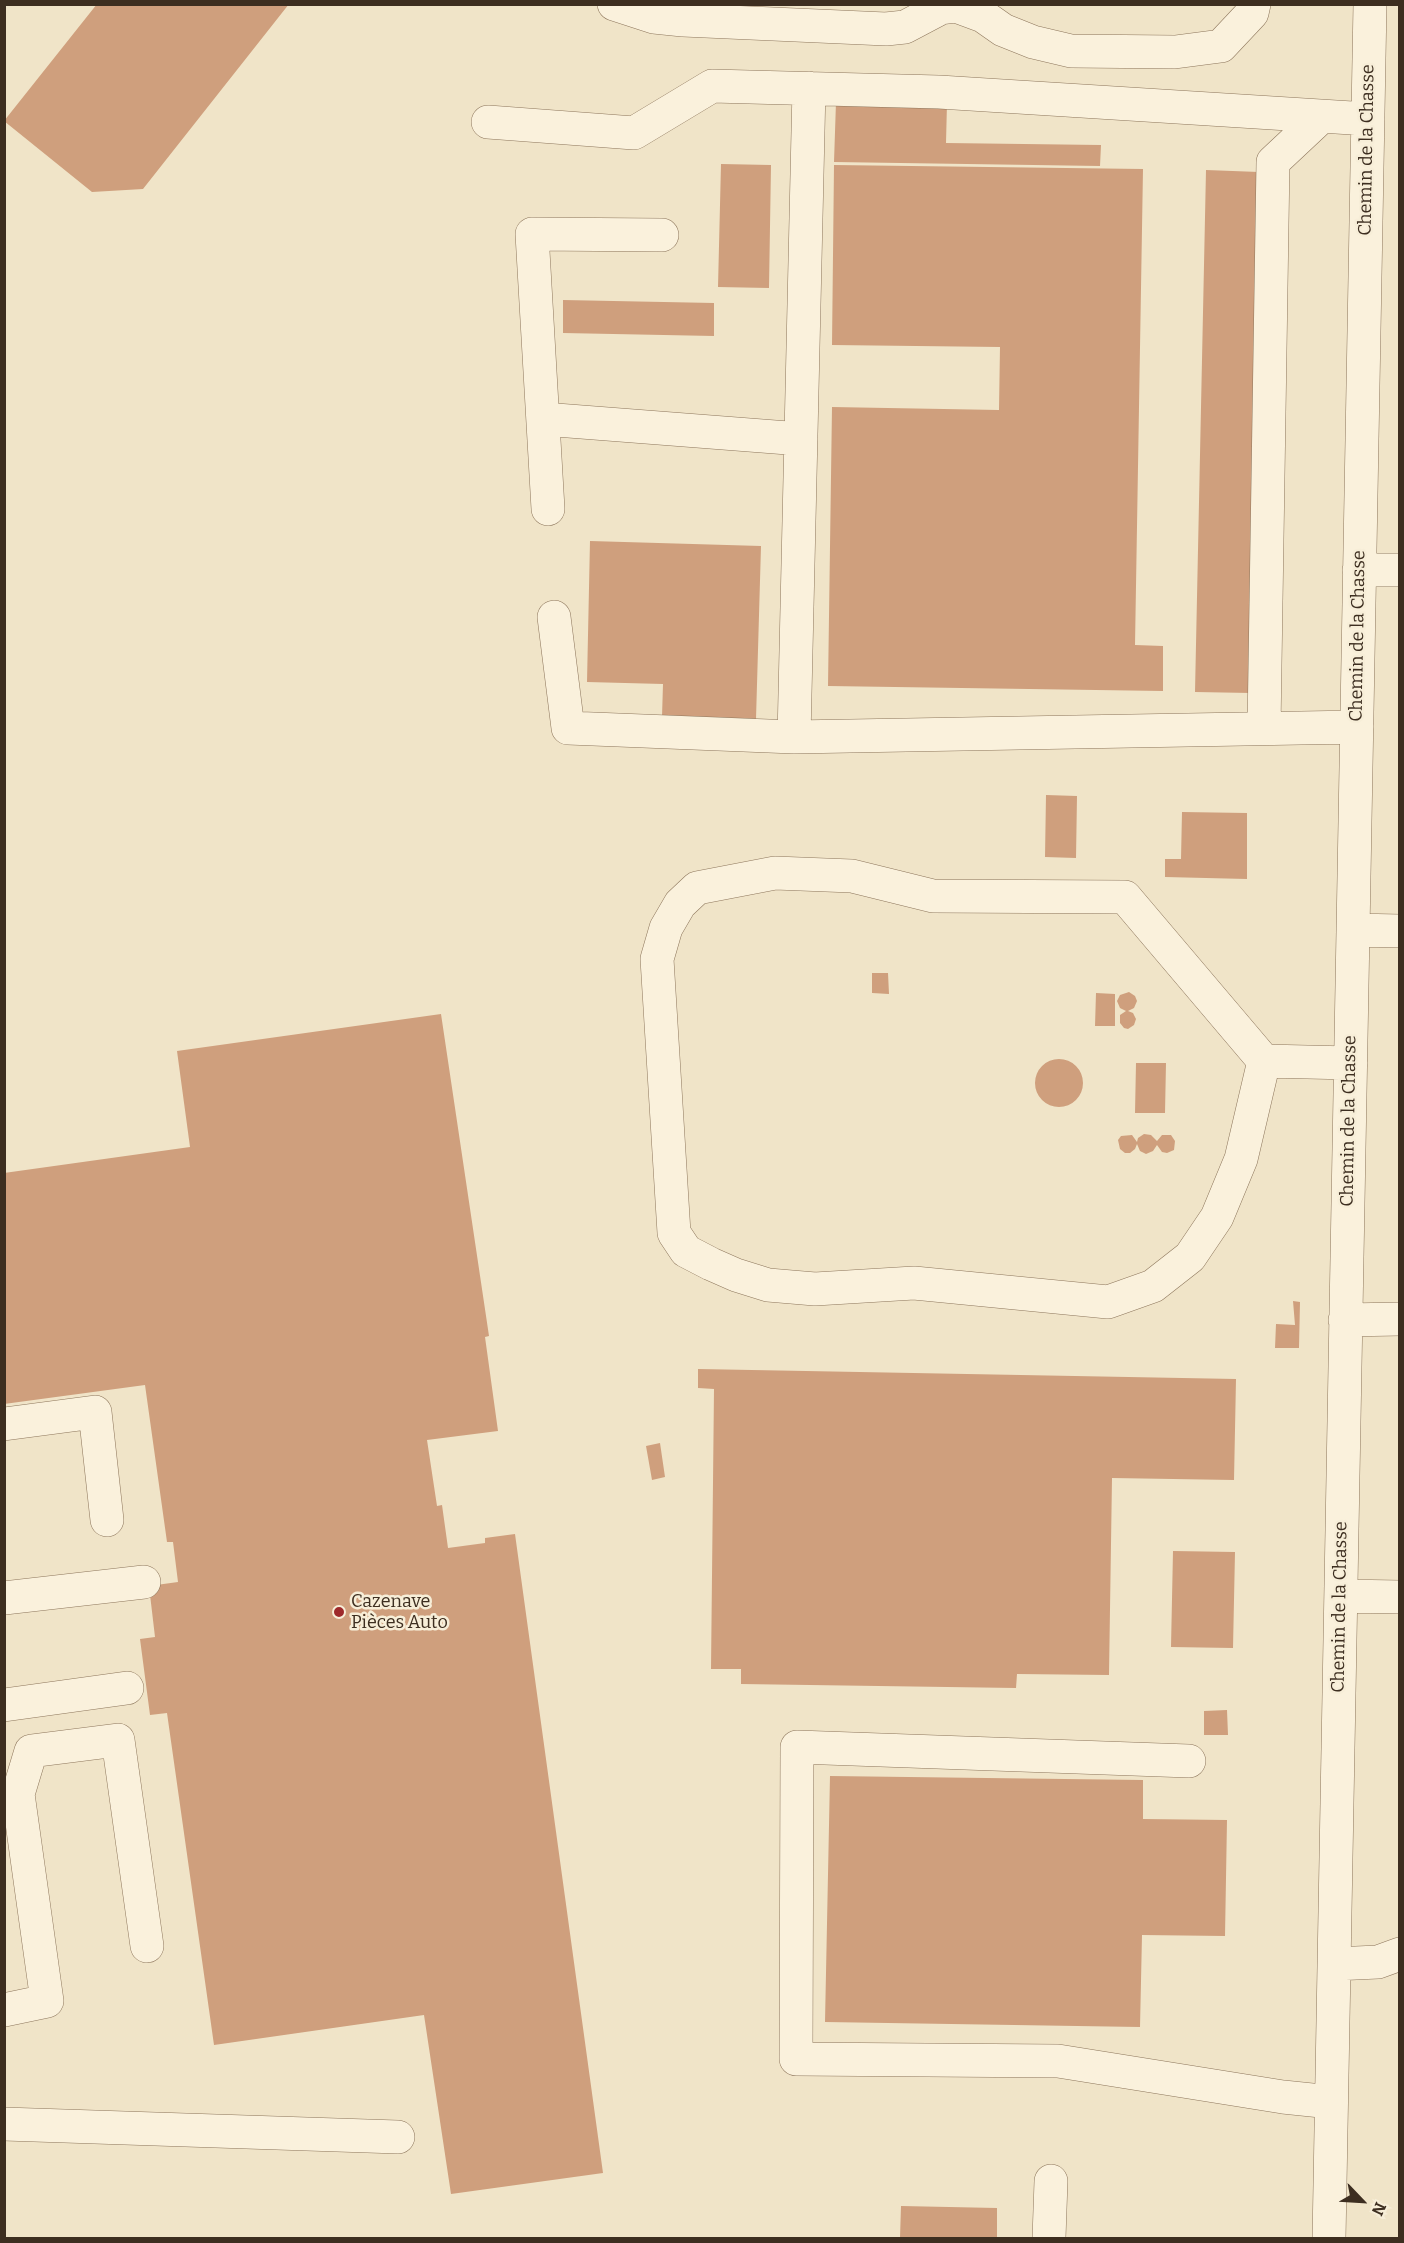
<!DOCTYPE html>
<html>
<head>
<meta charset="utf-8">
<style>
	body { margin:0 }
	#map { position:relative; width:1404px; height:2243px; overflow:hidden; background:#f0e4c8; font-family:Bitter,serif }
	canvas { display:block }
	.frame { position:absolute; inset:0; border:6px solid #3d2e20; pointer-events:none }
	.north { position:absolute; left:1332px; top:2171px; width:60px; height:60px; -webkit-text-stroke:4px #f7eed8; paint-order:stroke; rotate:115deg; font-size:16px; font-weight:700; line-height:24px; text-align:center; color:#3d2e20 }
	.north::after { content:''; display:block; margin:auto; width:21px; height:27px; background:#3d2e20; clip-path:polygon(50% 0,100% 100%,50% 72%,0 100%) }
</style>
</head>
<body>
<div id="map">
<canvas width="1404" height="2243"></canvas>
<div class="frame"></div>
<div class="north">N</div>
</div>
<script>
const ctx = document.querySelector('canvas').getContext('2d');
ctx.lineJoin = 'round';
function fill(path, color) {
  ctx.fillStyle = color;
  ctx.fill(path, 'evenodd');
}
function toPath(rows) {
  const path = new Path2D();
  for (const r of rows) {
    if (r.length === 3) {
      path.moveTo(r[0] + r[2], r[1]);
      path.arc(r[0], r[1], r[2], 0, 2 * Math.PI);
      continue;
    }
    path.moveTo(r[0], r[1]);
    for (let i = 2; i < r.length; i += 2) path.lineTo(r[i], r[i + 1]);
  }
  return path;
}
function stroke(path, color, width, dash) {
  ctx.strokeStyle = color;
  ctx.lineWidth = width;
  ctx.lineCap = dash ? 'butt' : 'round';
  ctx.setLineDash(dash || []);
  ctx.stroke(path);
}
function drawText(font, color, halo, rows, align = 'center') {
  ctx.font = font + ' Bitter,serif';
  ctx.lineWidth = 5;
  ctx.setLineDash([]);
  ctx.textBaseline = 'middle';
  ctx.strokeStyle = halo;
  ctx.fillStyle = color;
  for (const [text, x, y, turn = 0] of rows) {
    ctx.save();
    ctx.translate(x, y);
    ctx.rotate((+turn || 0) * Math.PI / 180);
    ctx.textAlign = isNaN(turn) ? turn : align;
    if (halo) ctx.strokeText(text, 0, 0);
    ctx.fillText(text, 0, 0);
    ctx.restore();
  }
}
const building = toPath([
	[97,4,289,4,143,189,92,192,4,121],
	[836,102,947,103,946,143,1101,145,1100,166,834,162],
	[721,164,771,165,769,288,718,287],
	[834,165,1143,169,1135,645,1163,646,1163,691,828,686,832,407,999,410,1000,347,832,345],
	[1206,170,1259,172,1251,693,1195,692],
	[563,300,714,303,714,336,563,333],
	[590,541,761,546,756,719,662,717,663,684,587,682],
	[1046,795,1077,796,1076,858,1045,857],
	[1182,812,1247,813,1247,879,1165,877,1165,859,1181,859],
	[872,973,888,973,889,994,872,993],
	[1129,992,1135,996,1137,1001,1134,1008,1128,1011,1133,1013,1136,1019,1134,1025,1128,1029,1124,1028,1120,1023,1120,1015,1126,1011,1120,1008,1117,1001,1120,995],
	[1096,993,1115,994,1115,1026,1095,1026],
	[441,1014,489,1336,485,1337,498,1431,427,1440,437,1506,442,1505,448,1548,485,1543,485,1538,515,1534,603,2173,451,2194,424,2015,214,2045,167,1713,150,1715,140,1639,155,1637,149,1586,178,1582,173,1542,167,1542,145,1385,4,1404,4,1173,190,1147,177,1051],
	[1059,1083,24],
	[1136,1063,1166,1063,1165,1113,1135,1113],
	[1144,1134,1151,1135,1157,1141,1162,1135,1171,1135,1175,1141,1174,1150,1167,1153,1162,1152,1157,1145,1153,1151,1146,1154,1140,1151,1137,1144,1135,1149,1130,1153,1125,1153,1120,1149,1118,1140,1121,1136,1132,1135,1137,1142,1138,1138],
	[1293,1301,1300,1302,1299,1348,1275,1348,1276,1324,1295,1325],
	[698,1369,1236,1379,1234,1480,1112,1478,1109,1675,1017,1674,1016,1688,741,1684,741,1669,711,1669,714,1389,698,1388],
	[660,1443,665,1477,652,1480,646,1446],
	[1173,1551,1235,1552,1233,1648,1171,1647],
	[1227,1710,1228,1735,1204,1735,1204,1711],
	[830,1776,1143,1780,1143,1819,1227,1820,1225,1936,1142,1935,1140,2027,825,2022],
	[901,2206,997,2208,997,2238,900,2238]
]);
const minor = toPath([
	[614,4,654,17,683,20,886,29,905,27,941,8,956,6,983,16,1003,30,1033,42,1071,51,1175,52,1221,46,1252,13,1254,4],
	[488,122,634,133,712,86,939,92,1368,119],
	[543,419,801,439],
	[548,509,532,234,662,235],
	[1359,570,1400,570],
	[554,617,568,728,794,737,809,88],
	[1264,728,1273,162,1321,117],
	[794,737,1357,727],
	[1353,930,1400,931],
	[1264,1061,1241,1159,1217,1217,1190,1257,1153,1286,1108,1302,914,1283,815,1289,768,1285,736,1275,711,1264,686,1251,674,1233,657,959,666,928,680,904,697,888,775,873,852,876,933,896,1125,897,1264,1061,1351,1063],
	[1345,1320,1400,1319],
	[4,1424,95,1412,107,1520],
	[1341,1596,1400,1597],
	[4,1598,144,1582],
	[4,1705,127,1688],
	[1189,1761,797,1747,796,2059,1058,2061,1283,2097,1331,2102],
	[18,1794,31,1751,118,1740,147,1946],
	[4,1796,18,1794,47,2001,4,2010],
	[1334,1964,1378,1962,1400,1954],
	[4,2124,398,2137],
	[1049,2238,1051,2181],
	[1329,2238,1370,4]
]);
const markers = [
	[339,1612,6,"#9e2a2b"]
];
const streetNames = [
	["Chemin de la Chasse",1367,150,-89],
	["Chemin de la Chasse",1358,636,-89],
	["Chemin de la Chasse",1349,1121,-89],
	["Chemin de la Chasse",1340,1607,-89]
];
const poiNames = [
	["Cazenave",351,1602],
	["Pièces Auto",351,1623]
];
fill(building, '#cf9f7d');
stroke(minor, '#8d765c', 34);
stroke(minor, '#faf1dc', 33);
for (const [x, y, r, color] of markers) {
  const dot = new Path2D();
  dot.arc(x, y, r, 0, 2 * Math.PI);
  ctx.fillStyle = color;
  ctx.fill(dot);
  stroke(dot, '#f7eed8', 2);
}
drawText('18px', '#3d2e20', '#f7eed8', streetNames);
drawText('18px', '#3d2e20', '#f7eed8', poiNames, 'left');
</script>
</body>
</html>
